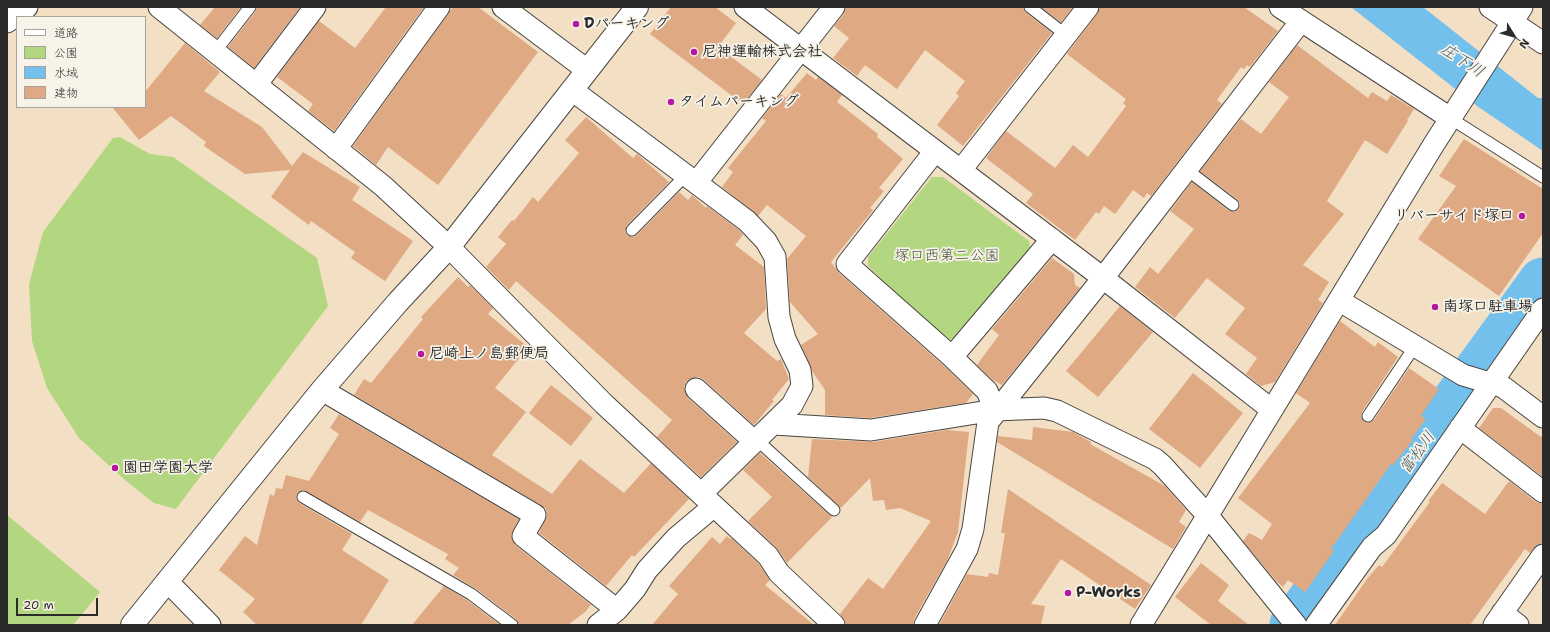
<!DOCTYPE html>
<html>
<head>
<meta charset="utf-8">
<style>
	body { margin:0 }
	#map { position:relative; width:1550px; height:632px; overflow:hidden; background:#f2dfc4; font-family:"Shantell Sans","Klee One",sans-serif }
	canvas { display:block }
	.frame { position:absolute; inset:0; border:8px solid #2b2b2b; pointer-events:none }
	.legend { position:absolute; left:16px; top:16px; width:130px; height:92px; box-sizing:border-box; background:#f7f3e8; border:1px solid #a5a39c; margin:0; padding:5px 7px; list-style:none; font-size:12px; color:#2b2b2b }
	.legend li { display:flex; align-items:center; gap:8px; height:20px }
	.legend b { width:20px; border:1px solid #a5a39c }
	.north { position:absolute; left:1494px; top:16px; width:40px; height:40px; -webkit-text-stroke:3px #f7f3e8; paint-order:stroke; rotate:127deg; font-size:11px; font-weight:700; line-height:16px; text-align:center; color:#2b2b2b }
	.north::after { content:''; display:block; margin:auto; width:14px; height:18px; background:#2b2b2b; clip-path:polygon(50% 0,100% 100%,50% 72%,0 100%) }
	.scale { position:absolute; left:16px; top:598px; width:82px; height:18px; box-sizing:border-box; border:2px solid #2b2b2b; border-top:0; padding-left:5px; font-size:12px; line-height:14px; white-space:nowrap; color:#2b2b2b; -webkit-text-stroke:3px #f7f3e8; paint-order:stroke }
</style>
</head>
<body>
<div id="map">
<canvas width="1550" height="632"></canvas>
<div class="frame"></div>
<ul class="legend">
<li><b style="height:5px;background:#fff"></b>道路</li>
<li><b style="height:11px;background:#b3d780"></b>公園</li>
<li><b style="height:11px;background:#73c0ed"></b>水域</li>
<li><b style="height:11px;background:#dfa984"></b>建物</li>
</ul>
<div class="north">N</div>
<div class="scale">20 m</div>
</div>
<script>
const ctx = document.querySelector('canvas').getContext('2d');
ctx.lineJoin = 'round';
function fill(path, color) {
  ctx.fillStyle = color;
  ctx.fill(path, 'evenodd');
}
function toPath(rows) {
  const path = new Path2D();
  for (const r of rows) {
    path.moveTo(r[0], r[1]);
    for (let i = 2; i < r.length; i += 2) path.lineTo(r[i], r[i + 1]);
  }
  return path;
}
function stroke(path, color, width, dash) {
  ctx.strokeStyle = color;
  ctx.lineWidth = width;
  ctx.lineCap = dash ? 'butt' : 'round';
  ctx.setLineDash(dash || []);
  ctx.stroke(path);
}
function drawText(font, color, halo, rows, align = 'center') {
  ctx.font = font + ' "Shantell Sans","Klee One",sans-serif';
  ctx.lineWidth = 3.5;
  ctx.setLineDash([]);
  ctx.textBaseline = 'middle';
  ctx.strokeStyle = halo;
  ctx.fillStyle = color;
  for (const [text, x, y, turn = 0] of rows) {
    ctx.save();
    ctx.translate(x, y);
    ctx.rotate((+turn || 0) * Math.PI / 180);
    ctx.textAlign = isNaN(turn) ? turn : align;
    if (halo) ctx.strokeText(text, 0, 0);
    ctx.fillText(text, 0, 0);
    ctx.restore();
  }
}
const green = toPath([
	[120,137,150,154,173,157,317,258,328,306,176,509,154,503,126,481,79,438,47,388,32,341,29,284,43,232,113,138],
	[932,177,943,177,1029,241,1031,253,956,338,945,340,868,266,868,257],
	[7,515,100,592,73,625,7,625]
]);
const water = toPath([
	[1351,7,1423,7,1514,79,1538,98,1543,98,1543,151,1477,106]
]);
const river = toPath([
	[1294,625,1543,282]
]);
const building = toPath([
	[215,7,241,7,217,38,200,25],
	[257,7,300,7,254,68,228,47,256,11],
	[386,7,424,7,334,131,308,111,313,104,277,77,319,21,355,48],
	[453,7,478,7,538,52,438,185,388,147,376,165,353,146],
	[671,7,715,7,736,23,718,47,762,80,743,104,650,34],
	[846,7,1023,7,1026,13,1052,33,963,146,937,125,959,96,956,93,965,81,925,50,897,89,865,65,857,76,833,58,849,38,834,26,844,14],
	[1041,7,1073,7,1061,22],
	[1100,7,1244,7,1278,31,1250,67,1247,65,1244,69,1241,67,1217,100,1222,104,1151,196,1147,193,1144,198,1133,190,1115,214,1104,206,1099,214,1096,212,1075,240,1026,203,1033,194,986,158,1006,131,1055,168,1073,145,1088,157,1126,106,1123,103,1126,99,1067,54,1097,14],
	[185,43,220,72,204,91,262,127,292,166,303,152,360,187,352,200,413,241,385,281,351,258,355,252,311,221,309,225,271,197,290,170,245,174,204,146,206,142,171,116,139,140,112,107,145,107,145,92],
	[1297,45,1368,98,1372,92,1387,101,1391,95,1414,109,1407,120,1408,121,1387,154,1365,140,1327,201,1344,214,1303,265,1329,282,1318,300,1323,303,1275,382,1261,386,1246,374,1257,358,1225,334,1245,308,1207,278,1175,318,1135,287,1150,267,1158,274,1194,229,1170,211,1192,182,1229,211,1235,212,1239,209,1240,203,1237,199,1200,171,1241,119,1261,134,1289,97,1269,82],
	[807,73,816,80,818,77,842,95,837,102,878,134,877,137,903,159,879,188,884,191,870,208,873,210,831,262,839,273,944,366,973,394,966,403,870,418,825,415,825,390,812,371,801,345,818,334,790,302,787,259,806,236,767,205,758,216,722,187,733,172,728,168,766,121,762,118,781,94,786,98],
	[586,117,633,158,637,154,669,182,627,225,625,231,627,235,633,237,637,235,679,192,688,200,692,195,706,208,707,206,739,230,743,235,735,245,764,267,766,309,744,333,777,361,781,359,789,379,772,400,774,401,754,425,704,380,699,377,693,378,687,381,684,386,685,392,688,398,737,442,701,477,657,437,672,420,516,281,509,290,486,267,506,244,498,237,512,220,514,221,533,197,538,202,579,153,565,140],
	[1464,139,1543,189,1543,233,1499,296,1418,239,1456,186,1439,176],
	[1052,258,1074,274,1075,285,1080,288,1002,385,993,380,977,365,999,335,992,329],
	[458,277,468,287,470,285,493,308,488,314,528,347,495,388,526,412,492,455,552,494,580,459,624,493,651,463,689,499,634,557,632,555,606,586,539,533,547,515,546,509,541,505,354,395,364,379,371,383,423,319,421,317],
	[1120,306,1153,332,1098,397,1066,371],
	[1340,321,1375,347,1378,342,1398,357,1362,412,1361,416,1364,422,1368,423,1374,420,1409,368,1439,389,1421,416,1426,419,1411,439,1413,440,1393,465,1391,464,1331,549,1334,551,1305,592,1288,580,1283,587,1276,581,1243,541,1249,533,1262,540,1272,524,1238,498,1310,403,1296,393],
	[1193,373,1243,413,1200,468,1149,429],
	[551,385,593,418,571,446,529,413],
	[1493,408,1501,408,1541,437,1543,435,1543,477,1479,428],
	[339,414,519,519,511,535,515,545,591,605,585,612,568,625,519,625,516,619,475,588,453,575,459,568,445,559,448,554,368,510,360,522,303,490,297,493,296,497,299,503,352,534,342,550,389,580,361,625,257,625,243,612,255,599,219,570,245,536,257,545,270,494,274,496,276,488,282,489,286,475,309,481,339,434,330,428],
	[1033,427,1073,432,1091,442,1090,444,1165,486,1186,510,1179,522,1186,527,1173,549,997,442,998,436,1032,440],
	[947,430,969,432,958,532,947,561,914,619,913,625,846,625,845,621,840,614,868,578,883,589,931,521,900,508,886,510,884,500,873,501,870,478,841,508,808,477,812,439,873,442],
	[760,453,832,517,787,563,776,547,748,521,772,497,743,470],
	[1509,481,1536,502,1543,504,1543,543,1538,544,1530,553,1525,549,1470,625,1335,625,1367,579,1379,565,1382,567,1430,502,1428,501,1442,483,1485,514],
	[1008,489,1151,585,1135,609,1061,559,1031,604,1045,606,1041,625,939,625,967,574,988,577,989,573,998,575,1005,533,1001,533],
	[727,536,730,539,731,538,759,564,770,580,765,585,814,625,652,625,678,594,669,586,712,537,720,544],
	[1201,563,1229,585,1218,601,1249,625,1211,625,1175,597],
	[444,586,467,600,500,625,412,625]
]);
const lane = toPath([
	[1030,7,1066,35],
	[215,52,250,7],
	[1450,118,1543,177],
	[1186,169,1233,205],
	[632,230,685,176],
	[1368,416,1415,346],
	[757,440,834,510],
	[303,497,471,594,512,625]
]);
const street = toPath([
	[159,7,383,186,449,247,604,404,768,556,779,573,834,625],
	[503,7,587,70],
	[745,7,1103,278,1272,410],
	[1280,7,1450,118],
	[1490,7,1543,43],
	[7,22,27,7],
	[256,85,315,7],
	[572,90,747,221,766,241,775,257,779,317,785,339,800,370,802,386,792,405,701,494],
	[336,149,439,7],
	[935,151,847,264,952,357,987,391,995,410],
	[961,170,1088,7],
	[696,183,834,7],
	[1340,301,1463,375,1503,387,1543,417],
	[952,357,1052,239],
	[696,389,755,442],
	[322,390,535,515,523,536,617,610],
	[774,424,871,430,995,410,1044,408,1057,411,1155,459,1162,465,1208,516,1296,625],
	[1460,428,1543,492],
	[167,581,210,625],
	[1502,613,1518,625],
	[598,625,617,610,635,589,647,570,676,538,714,506],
	[925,625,967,549,973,529,988,422,1103,278,1301,21],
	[1141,625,1434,144,1522,7],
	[1316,625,1372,547,1386,535,1543,309],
	[1494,625,1543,555]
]);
const secondary = toPath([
	[132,625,322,390,398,302,449,247,637,7]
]);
const markers = [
	[576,24,4,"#b5179e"],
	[694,52,4,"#b5179e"],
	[671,102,4,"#b5179e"],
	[1522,216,4,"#b5179e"],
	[1435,307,4,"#b5179e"],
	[421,354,4,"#b5179e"],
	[115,468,4,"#b5179e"],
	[1068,593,4,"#b5179e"]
];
const poiNames = [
	["Dパーキング",584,24],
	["尼神運輸株式会社",702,52],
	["タイムパーキング",679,102],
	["リバーサイド塚口",1514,216,"right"],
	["南塚口駐車場",1443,307],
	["尼崎上ノ島郵便局",429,354],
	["園田学園大学",123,468],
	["P-Works",1076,593]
];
const parkNames = [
	["塚口西第二公園",947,256]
];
const waterNames = [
	["庄下川",1462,61,33],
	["富松川",1418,453,-54]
];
fill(green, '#b3d780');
fill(water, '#73c0ed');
stroke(river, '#73c0ed', 49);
fill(building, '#dfa984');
stroke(lane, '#494642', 13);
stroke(street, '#494642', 23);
stroke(secondary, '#494642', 24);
stroke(lane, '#fff', 11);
stroke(street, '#fff', 21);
stroke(secondary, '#fff', 22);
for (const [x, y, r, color] of markers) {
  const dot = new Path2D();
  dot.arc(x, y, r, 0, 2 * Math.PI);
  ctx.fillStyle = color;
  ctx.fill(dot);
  stroke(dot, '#f7f3e8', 1.5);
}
drawText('bold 15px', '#2b2b2b', '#f7f3e8', poiNames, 'left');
drawText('15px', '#4d5640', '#f7f3e8', parkNames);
drawText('italic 16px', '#415865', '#f7f3e8', waterNames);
</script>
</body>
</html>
